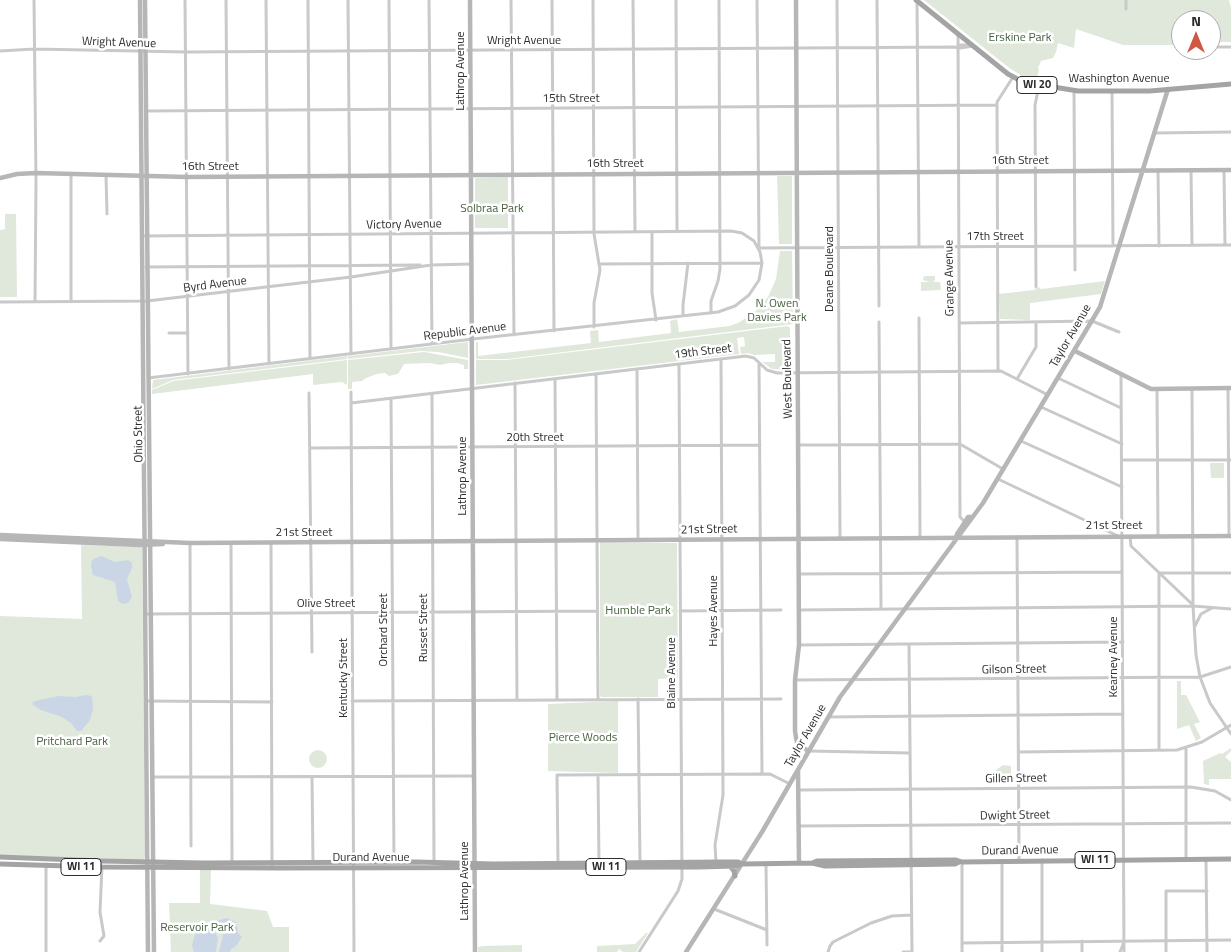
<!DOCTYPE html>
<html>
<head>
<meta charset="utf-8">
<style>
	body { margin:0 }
	#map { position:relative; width:1231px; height:952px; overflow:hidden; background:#fff; font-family:"Titillium Web",sans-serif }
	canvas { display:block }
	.north { position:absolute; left:1171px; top:10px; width:50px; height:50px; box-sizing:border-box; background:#fff; border:1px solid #ababab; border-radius:50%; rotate:0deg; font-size:14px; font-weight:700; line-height:20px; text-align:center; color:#2c2c2c }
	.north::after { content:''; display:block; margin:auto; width:18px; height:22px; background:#cf5743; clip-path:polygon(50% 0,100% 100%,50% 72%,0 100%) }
</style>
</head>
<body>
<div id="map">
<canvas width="1231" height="952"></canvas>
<div class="north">N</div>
</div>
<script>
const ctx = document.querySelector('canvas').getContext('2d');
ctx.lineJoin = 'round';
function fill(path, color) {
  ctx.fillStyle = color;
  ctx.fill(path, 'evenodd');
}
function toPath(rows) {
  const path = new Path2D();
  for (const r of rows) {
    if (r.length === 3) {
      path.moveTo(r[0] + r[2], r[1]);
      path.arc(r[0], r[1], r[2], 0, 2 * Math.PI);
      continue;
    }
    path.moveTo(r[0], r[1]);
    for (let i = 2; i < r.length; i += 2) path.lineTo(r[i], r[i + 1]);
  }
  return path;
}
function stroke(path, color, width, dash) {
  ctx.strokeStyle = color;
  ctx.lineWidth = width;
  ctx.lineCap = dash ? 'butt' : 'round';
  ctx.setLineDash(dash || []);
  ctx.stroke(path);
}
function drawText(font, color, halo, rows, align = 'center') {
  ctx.font = font + ' "Titillium Web",sans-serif';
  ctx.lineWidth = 5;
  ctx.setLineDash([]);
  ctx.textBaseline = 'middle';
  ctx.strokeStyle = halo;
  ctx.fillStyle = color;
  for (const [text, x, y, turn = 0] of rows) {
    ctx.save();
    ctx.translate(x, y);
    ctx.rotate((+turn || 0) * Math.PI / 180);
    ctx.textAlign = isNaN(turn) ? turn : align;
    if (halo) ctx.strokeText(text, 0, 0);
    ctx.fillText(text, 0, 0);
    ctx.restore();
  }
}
const green = toPath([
	[924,0,1229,0,1231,8,1231,42,1211,42,1211,20,1181,20,1181,45,1123,45,1076,29,1074,48,1058,43,1056,52,1053,58,1041,61,1038,68,1039,70,1036,81,1025,78,1008,67],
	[777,176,792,176,792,244,779,244],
	[508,177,508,228,475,228,475,179,477,178],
	[5,214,16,214,17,297,0,297,0,230,5,229],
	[780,251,792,251,793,324,507,359,476,359,476,342,478,342,478,356,591,343,590,331,598,330,599,342,671,333,670,321,677,319,679,332,729,326,738,323,755,312,768,297,776,279],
	[924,276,935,276,935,280,933,282,940,282,941,290,921,291,921,282,929,282,923,280],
	[1105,281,1101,294,1030,303,1030,320,1000,319,999,294,1034,290,1039,287,1041,289],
	[788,326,790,328,790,370,772,369,762,362,775,362,775,354,754,355,748,353,741,354,740,347,745,346,744,337,737,338,739,354,476,385,476,360,506,360],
	[468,342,468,358,438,352,421,351,348,359,348,356],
	[424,352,468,360,468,369,464,369,464,365,457,363,449,363,440,365,430,363,404,364,398,374,389,376,385,373,377,374,366,378,362,381,352,382,352,389,348,389,348,360],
	[347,356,347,359,173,380,152,389,153,380],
	[347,360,347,385,342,382,313,385,313,374,152,394,152,390,173,381],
	[1210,463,1224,463,1224,478,1211,478],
	[600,542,677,543,678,678,658,679,658,697,601,697,600,695],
	[81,545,142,547,145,856,144,860,0,855,0,616,82,619],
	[1177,681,1181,681,1181,695,1186,695,1200,722,1194,724,1201,738,1196,741,1189,725,1177,729],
	[618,701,618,773,548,771,548,704],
	[1231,748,1231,751,1225,757,1231,762,1231,779,1209,779,1209,785,1204,784,1203,761,1220,753,1222,754],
	[318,759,9],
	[1003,765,1011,766,1011,780,1009,782,996,782,996,770],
	[200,870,211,870,210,904,267,911,273,927,289,927,289,952,171,952,169,903,200,903],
	[646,933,648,933,636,952,623,952,619,949,617,952,597,952,597,946,635,944],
	[522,945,522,952,478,952,478,947,483,946]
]);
const water = toPath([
	[101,556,115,562,128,560,132,563,132,568,127,579,132,597,128,603,123,604,118,601,115,582,93,575,91,566,92,560],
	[86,695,92,696,93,709,90,720,81,731,77,731,71,723,62,717,41,710,32,704,33,702,39,700,59,696,76,697],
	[226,918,236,922,238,933,242,937,236,946,231,949,230,952,219,952,223,935,217,921],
	[200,930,211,930,214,931,218,938,216,952,194,952,192,946,193,941,195,935]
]);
const street = toPath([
	[34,0,36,181,35,302],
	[185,0,188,374],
	[226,0,229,369],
	[266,0,269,364],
	[308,0,310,359],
	[348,0,351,354],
	[389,0,391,349],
	[429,0,432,344],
	[511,0,514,335],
	[552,0,554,331],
	[593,0,594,234,600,270,594,303,594,327],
	[633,0,635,232],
	[676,0,677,231],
	[757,0,759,248,1231,245],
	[837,0,840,539],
	[877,0,879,306],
	[917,2,919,247],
	[1126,9,1126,0],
	[958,33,960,517,965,522],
	[958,46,960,45,971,45],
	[1211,47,1231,47],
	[0,51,34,49,186,52,954,47,960,48,974,46],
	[1074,90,1075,270],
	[1112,91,1113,246],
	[146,111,997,105],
	[1155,133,1231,132],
	[1158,170,1159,246],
	[1191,170,1192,245],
	[1224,170,1225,245],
	[71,174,71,302],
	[106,175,107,214],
	[652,232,652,293,656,320],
	[142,236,731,231,742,233,754,241,760,252,762,263,759,280,749,295,735,306,718,312,473,339,148,378],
	[599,264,762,263],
	[431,265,472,264],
	[146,267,420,265],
	[1036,287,1035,105,1039,86],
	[0,302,147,301,351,277,431,265],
	[711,313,711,301,718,281,720,269,719,0],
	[683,316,683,305,688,263],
	[919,318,920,538],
	[879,322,881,609],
	[959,323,1092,321,1119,332],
	[169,333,188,333],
	[759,364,762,774],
	[637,369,638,540],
	[998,371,997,102,1013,77],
	[596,374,598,700],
	[1121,374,1124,952],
	[1058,378,1121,408],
	[555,379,557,700],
	[1017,379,1036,347,1036,322],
	[515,383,517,700],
	[1228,388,1229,536],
	[1157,389,1158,536],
	[1192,389,1193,606,1196,655,1200,677,1210,703,1231,734],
	[351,392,354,952],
	[309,393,312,652],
	[432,393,434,862],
	[391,398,394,862],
	[351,403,746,356,754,358,767,370,777,373,1001,371,1048,395],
	[1041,407,1122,444],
	[1021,441,1122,487],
	[798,445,960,444,1003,469],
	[310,448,760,445],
	[1122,460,1231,460],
	[998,479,1118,536],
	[1130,536,1131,546,1193,605],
	[1017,537,1019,861],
	[190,543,191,846],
	[231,543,232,862],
	[271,543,272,868],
	[799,574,1122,572],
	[799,610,1193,606,1231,609],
	[680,611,781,610],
	[145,614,597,611],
	[1195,626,1201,614,1212,608],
	[909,644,912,952],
	[799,645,1123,642],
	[795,680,1200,677,1231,667],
	[638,699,640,862],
	[147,701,272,702],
	[352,701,781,699],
	[829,717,1123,714],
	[1186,748,1186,859],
	[1159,750,1159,573,1231,573],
	[808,751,910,753],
	[1019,752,1177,750,1202,742,1231,725],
	[598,775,599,863],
	[152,777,474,776],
	[312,777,313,863],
	[799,790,1191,787,1215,791,1231,800],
	[800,826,1231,823],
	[1206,859,1207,952],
	[1002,861,1002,952],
	[716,862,715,845,723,795,721,359],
	[962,862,962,952],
	[558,863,557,775,770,774,790,784],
	[46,864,46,952],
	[766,864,767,945],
	[714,909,767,930],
	[100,941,104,936,100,912,102,866],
	[962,943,1231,940],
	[639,952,678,891,682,879,679,364],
	[828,952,830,946,833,942,871,923,892,916,911,915],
	[903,952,912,952],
	[1042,952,1042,860],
	[1082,952,1082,941],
	[1120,952,1124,942],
	[1166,952,1166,891,1207,891]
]);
const secondary = toPath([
	[140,0,148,952],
	[145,0,154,952],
	[470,0,475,952],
	[796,0,799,645,795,680,795,731,797,743,808,751],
	[0,178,17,174,36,173,187,177,1231,170],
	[1075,351,1151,389,1231,388],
	[0,535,190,543,1231,536],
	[956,538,957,534,965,522,968,517,972,517],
	[0,539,140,545,163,544],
	[798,770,799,863],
	[686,952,762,832,840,697,983,503,1100,307,1168,89]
]);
const primary = toPath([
	[916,0,1008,74,1023,82,1078,91,1150,91,1231,84],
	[0,857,102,861,202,863,416,862,493,864,721,862,738,862,742,864,812,863,825,866,955,864,959,862],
	[812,863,817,861,956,860,962,862,1231,859],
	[0,864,102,867,280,868,699,867,736,866,742,864],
	[730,866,734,871,735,876]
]);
const shields = [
	[1037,85,40],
	[1095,860,40],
	[81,867,40],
	[606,867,40]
];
const shieldNames = [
	["WI 20",1037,85],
	["WI 11",1095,860],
	["WI 11",81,867],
	["WI 11",606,867]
];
const parkNames = [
	["Erskine Park",1020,38],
	["Solbraa Park",492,209],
	["N. Owen",777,304],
	["Davies Park",777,318],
	["Humble Park",638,611],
	["Pierce Woods",583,738],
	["Pritchard Park",72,742],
	["Reservoir Park",197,928]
];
const streetNames = [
	["Wright Avenue",524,41],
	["Wright Avenue",119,43,2],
	["Lathrop Avenue",461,71,-90],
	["Washington Avenue",1119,79],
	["15th Street",571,99],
	["16th Street",1020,161],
	["16th Street",615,164],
	["16th Street",210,167],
	["Victory Avenue",404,225,-1],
	["17th Street",995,237],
	["Deane Boulevard",830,269,-90],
	["Grange Avenue",950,278,-91],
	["Byrd Avenue",215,285,-7],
	["Republic Avenue",465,332,-7],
	["Taylor Avenue",1071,336,-60],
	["19th Street",703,352,-7],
	["West Boulevard",788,379,-91],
	["Ohio Street",139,434,-91],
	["20th Street",535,438],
	["Lathrop Avenue",463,476,-90],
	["21st Street",1114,526],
	["21st Street",709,530,-1],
	["21st Street",304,533],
	["Olive Street",326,604],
	["Hayes Avenue",714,611,-90],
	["Russet Street",424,628,-90],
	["Orchard Street",384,630,-90],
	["Kearney Avenue",1114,657,-90],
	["Gilson Street",1014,670,-1],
	["Blaine Avenue",672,673,-90],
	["Kentucky Street",344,678,-90],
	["Taylor Avenue",806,736,-60],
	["Gillen Street",1016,779,-1],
	["Dwight Street",1015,816,-1],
	["Durand Avenue",1020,851,-1],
	["Durand Avenue",371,858],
	["Lathrop Avenue",465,881,-90]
];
fill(green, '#e0e8db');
fill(water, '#cad5e6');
stroke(street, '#c9c9c9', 3);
stroke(secondary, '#b6b6b6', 4.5);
stroke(primary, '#a4a4a4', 5);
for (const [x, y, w] of shields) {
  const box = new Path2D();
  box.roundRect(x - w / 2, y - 8.5, w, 17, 4);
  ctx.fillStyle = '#fff';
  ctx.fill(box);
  stroke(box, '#2c2c2c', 1);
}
drawText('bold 11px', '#2c2c2c', null, shieldNames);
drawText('12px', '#486240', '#fff', parkNames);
drawText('12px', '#2c2c2c', '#fff', streetNames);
</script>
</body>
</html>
